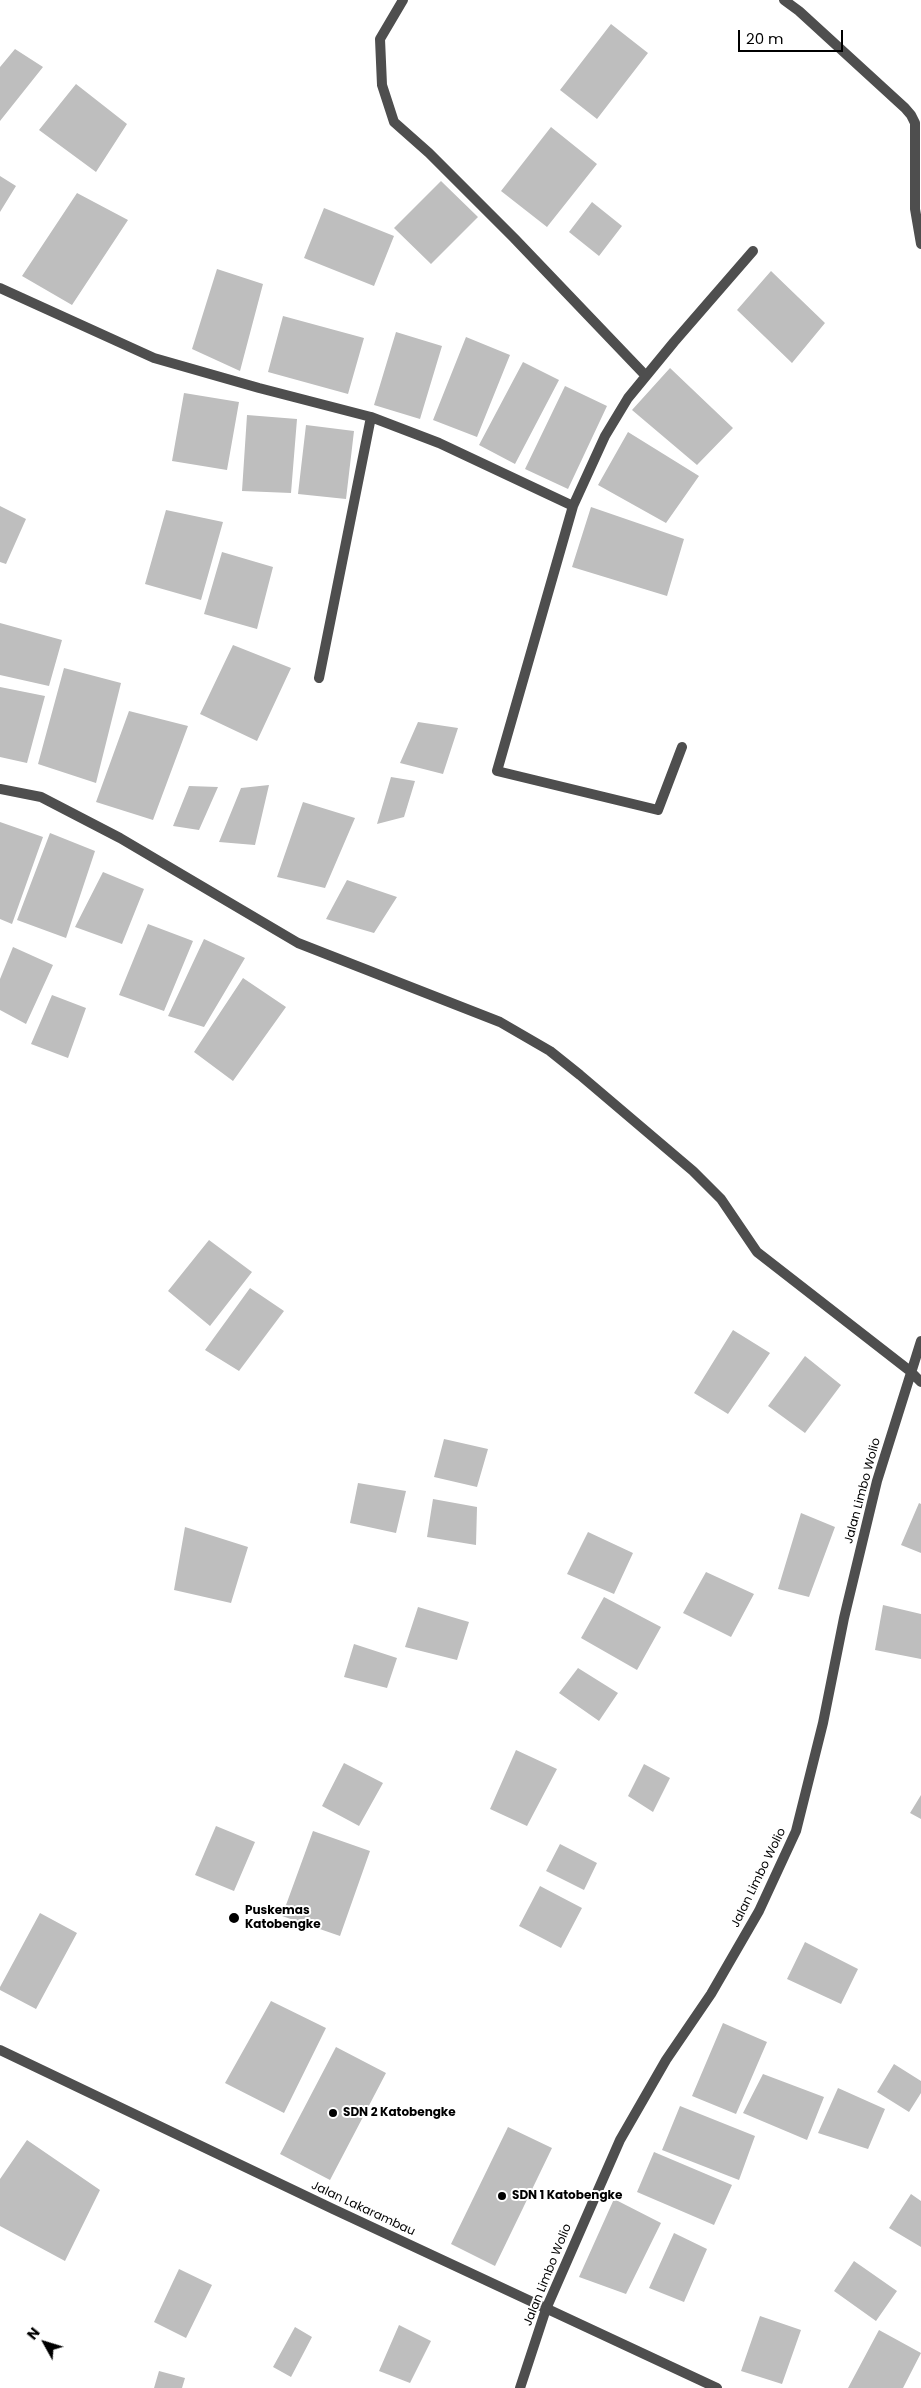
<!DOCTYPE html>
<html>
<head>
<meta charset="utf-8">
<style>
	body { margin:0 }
	#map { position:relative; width:921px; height:2388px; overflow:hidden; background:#fff; font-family:Poppins,sans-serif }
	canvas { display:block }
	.north { position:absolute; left:20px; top:2318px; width:50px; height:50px; -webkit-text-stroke:4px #fff; paint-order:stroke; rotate:309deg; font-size:14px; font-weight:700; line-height:20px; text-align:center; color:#000 }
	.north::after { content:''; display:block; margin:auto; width:18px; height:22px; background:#000; clip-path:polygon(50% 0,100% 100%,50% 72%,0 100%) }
	.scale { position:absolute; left:738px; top:30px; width:105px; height:22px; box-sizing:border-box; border:2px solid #000; border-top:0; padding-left:6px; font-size:15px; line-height:18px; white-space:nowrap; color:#000; -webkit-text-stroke:4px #fff; paint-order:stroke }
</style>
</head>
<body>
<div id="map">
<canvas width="921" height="2388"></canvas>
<div class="north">N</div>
<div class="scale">20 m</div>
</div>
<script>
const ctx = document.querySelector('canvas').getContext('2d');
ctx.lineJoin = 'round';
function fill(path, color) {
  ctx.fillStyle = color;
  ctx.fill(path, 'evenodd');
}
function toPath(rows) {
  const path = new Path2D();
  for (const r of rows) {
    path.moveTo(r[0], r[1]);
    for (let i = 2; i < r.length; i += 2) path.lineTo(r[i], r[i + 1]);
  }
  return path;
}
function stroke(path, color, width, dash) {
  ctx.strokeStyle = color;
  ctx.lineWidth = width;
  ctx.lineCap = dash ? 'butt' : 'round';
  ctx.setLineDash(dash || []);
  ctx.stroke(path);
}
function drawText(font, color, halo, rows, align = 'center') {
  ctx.font = font + ' Poppins,sans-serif';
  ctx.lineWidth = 4;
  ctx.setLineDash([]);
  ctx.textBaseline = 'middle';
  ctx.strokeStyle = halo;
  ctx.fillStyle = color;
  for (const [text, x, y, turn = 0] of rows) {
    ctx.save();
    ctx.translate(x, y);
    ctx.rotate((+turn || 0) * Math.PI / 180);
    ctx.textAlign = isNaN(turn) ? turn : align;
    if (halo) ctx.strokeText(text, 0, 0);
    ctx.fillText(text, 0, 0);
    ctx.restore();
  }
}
const building = toPath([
	[611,24,648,53,597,119,560,90],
	[15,49,43,67,0,121,0,67],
	[76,84,127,124,96,172,39,130],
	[551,127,597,164,547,227,501,191],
	[0,176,16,186,0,212],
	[441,181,478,217,431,264,394,228],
	[77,193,128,220,72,305,22,276],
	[592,202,622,226,599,256,569,232],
	[324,208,394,236,374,286,304,258],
	[217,269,263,284,240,371,192,349],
	[771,271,825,323,792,363,737,310],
	[283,316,364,338,348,394,268,372],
	[396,332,442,346,420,419,374,405],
	[466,337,510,355,477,437,433,420],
	[523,362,559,380,515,464,479,445],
	[670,368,733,428,697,465,632,410],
	[565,386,607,406,568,489,525,469],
	[184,393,239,402,227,470,172,461],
	[247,415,297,419,291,493,242,491],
	[306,425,354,431,346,499,298,494],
	[628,432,699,476,666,523,598,485],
	[0,506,26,519,6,564,0,562],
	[591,507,684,539,667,596,572,567],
	[166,510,223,522,201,600,145,584],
	[222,552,273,567,257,629,204,614],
	[0,623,62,640,49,686,0,675],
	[233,645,291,668,257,741,200,714],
	[64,668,121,683,96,783,38,764],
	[0,687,45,696,27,763,0,757],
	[129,711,188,726,153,820,96,802],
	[418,722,458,728,443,774,400,763],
	[391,777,415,781,404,817,377,824],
	[269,785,255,845,219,842,241,788],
	[189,786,218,787,199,830,173,826],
	[303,802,355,818,325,888,277,877],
	[0,822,43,837,12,924,0,919],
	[50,833,95,851,66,938,17,920],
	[103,872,144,889,122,944,75,927],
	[347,880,397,897,374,933,326,919],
	[148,924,193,941,164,1011,119,995],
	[204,939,245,958,204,1027,168,1016],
	[13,947,53,965,26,1024,0,1010,0,979],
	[243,978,286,1007,233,1081,194,1052],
	[52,995,86,1008,68,1058,31,1044],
	[209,1240,252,1272,210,1326,168,1291],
	[250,1288,284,1311,239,1371,205,1350],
	[733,1330,770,1353,728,1414,694,1393],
	[805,1356,841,1385,805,1433,768,1406],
	[444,1439,488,1449,477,1487,434,1477],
	[358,1483,406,1491,396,1533,350,1523],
	[433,1499,477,1507,476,1545,427,1537],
	[919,1503,921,1504,921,1553,901,1545],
	[801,1513,835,1527,809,1597,778,1589],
	[185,1527,248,1547,231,1603,174,1590],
	[588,1532,633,1553,614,1594,567,1574],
	[706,1572,754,1594,731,1637,683,1613],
	[604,1597,661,1627,637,1670,581,1638],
	[883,1605,921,1614,921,1659,875,1650],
	[418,1607,469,1622,457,1660,405,1647],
	[354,1644,397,1658,387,1688,344,1677],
	[578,1668,618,1693,599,1721,559,1693],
	[516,1750,557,1769,527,1826,490,1809],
	[344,1763,383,1783,359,1826,322,1806],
	[644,1764,670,1778,653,1812,628,1796],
	[921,1795,921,1819,910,1813],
	[216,1826,255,1842,234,1891,195,1875],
	[313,1831,370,1851,340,1936,282,1916],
	[560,1844,597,1863,584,1890,546,1871],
	[540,1886,582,1908,561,1948,519,1926],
	[40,1913,77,1933,36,2009,0,1990,0,1987],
	[805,1942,858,1969,841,2004,787,1979],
	[271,2001,326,2028,284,2113,225,2083],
	[723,2023,767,2042,736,2114,692,2096],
	[336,2047,386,2073,330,2180,280,2154],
	[894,2064,921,2081,921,2093,909,2112,877,2092],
	[763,2074,824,2097,807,2140,743,2113],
	[838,2088,885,2109,868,2149,818,2133],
	[680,2106,755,2136,739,2180,662,2150],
	[508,2127,552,2148,495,2266,451,2244],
	[27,2140,100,2190,65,2261,0,2226,0,2179],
	[654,2152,732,2185,714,2225,637,2192],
	[911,2194,921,2201,921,2247,889,2228],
	[614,2199,661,2223,626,2294,579,2277],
	[674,2233,707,2249,684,2302,649,2288],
	[854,2261,897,2291,876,2321,834,2291],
	[179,2269,212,2285,186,2338,154,2322],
	[760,2316,801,2330,782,2384,741,2371],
	[399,2325,431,2341,410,2383,379,2371],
	[295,2327,312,2337,291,2377,273,2367],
	[879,2330,921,2353,903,2388,848,2388],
	[159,2371,185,2378,182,2388,154,2388]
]);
const minor = toPath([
	[403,0,380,39,382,85,394,122,429,153,514,238,646,376],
	[784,0,799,11,905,108,911,115,915,123,915,209,921,244],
	[0,288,154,358,259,388,371,417,439,443,573,506],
	[319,678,371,417],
	[682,747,658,810,497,771,573,506,605,436,628,398,674,342,753,251],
	[0,789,41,797,120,838,298,943,500,1022,550,1051,580,1075,693,1171,721,1199,757,1252,910,1371,921,1382],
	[520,2388,546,2309,620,2140,666,2060,711,1994,759,1911,796,1831,823,1723,844,1618,877,1481,921,1341]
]);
const tertiary = toPath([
	[0,2050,333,2209,717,2388]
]);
const markers = [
	[234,1918,6,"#000"],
	[333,2113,5,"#000"],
	[502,2196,5,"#000"]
];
const streetNames = [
	["Jalan Limbo Wolio",863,1491,-75],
	["Jalan Limbo Wolio",759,1878,-64],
	["Jalan Lakarambau",363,2209,25],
	["Jalan Limbo Wolio",548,2275,-68]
];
const poiNames = [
	["Puskemas",245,1911],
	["Katobengke",245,1925],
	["SDN 2 Katobengke",343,2113],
	["SDN 1 Katobengke",512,2196]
];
fill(building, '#bebebe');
stroke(minor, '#4e4e4e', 10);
stroke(tertiary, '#4e4e4e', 10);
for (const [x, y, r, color] of markers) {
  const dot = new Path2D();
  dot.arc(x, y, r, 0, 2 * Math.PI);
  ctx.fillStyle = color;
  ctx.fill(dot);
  stroke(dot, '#fff', 2);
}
drawText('12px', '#000', '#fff', streetNames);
drawText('bold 12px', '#000', '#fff', poiNames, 'left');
</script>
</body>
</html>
